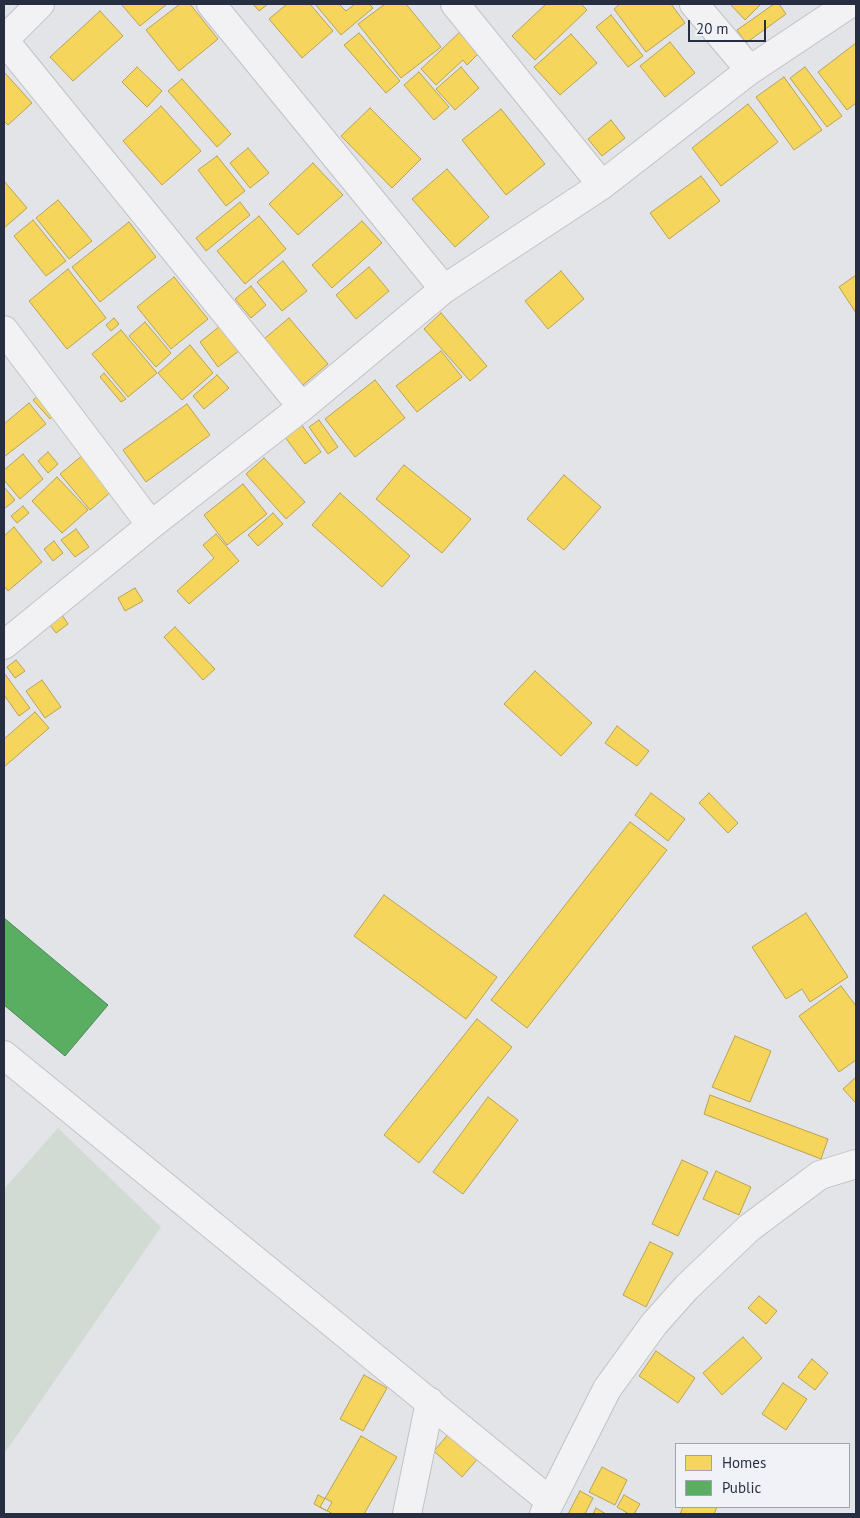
<!DOCTYPE html>
<html>
<head>
<meta charset="utf-8">
<style>
	body { margin:0 }
	#map { position:relative; width:860px; height:1518px; overflow:hidden; background:#e2e4e8; font-family:"PT Sans",sans-serif }
	canvas { display:block }
	.frame { position:absolute; inset:0; border:5px solid #282e42; pointer-events:none }
	.legend { position:absolute; left:675px; top:1443px; width:175px; height:65px; box-sizing:border-box; background:#f0f2f7; border:1px solid #a0a4af; margin:0; padding:6px 9px; list-style:none; font-size:15px; color:#282e42 }
	.legend li { display:flex; align-items:center; gap:10px; height:25px }
	.legend b { width:25px; border:1px solid #a0a4af }
	.scale { position:absolute; left:688px; top:20px; width:78px; height:22px; box-sizing:border-box; border:2px solid #282e42; border-top:0; padding-left:6px; font-size:15px; line-height:18px; white-space:nowrap; color:#282e42; -webkit-text-stroke:4px #f0f2f7; paint-order:stroke }
</style>
</head>
<body>
<div id="map">
<canvas width="860" height="1518"></canvas>
<div class="frame"></div>
<ul class="legend">
<li><b style="height:14px;background:#f6d55c"></b>Homes</li>
<li><b style="height:14px;background:#5aae61"></b>Public</li>
</ul>
<div class="scale">20 m</div>
</div>
<script>
const ctx = document.querySelector('canvas').getContext('2d');
ctx.lineJoin = 'round';
function fill(path, color) {
  ctx.fillStyle = color;
  ctx.fill(path, 'evenodd');
}
function toPath(rows) {
  const path = new Path2D();
  for (const r of rows) {
    path.moveTo(r[0], r[1]);
    for (let i = 2; i < r.length; i += 2) path.lineTo(r[i], r[i + 1]);
  }
  return path;
}
function stroke(path, color, width, dash) {
  ctx.strokeStyle = color;
  ctx.lineWidth = width;
  ctx.lineCap = dash ? 'butt' : 'round';
  ctx.setLineDash(dash || []);
  ctx.stroke(path);
}
const green = toPath([
	[58,1128,161,1227,4,1454,4,1189]
]);
const homes = toPath([
	[121,4,167,4,140,26,121,4],
	[180,4,190,4,218,39,179,71,146,30,180,4],
	[253,4,268,4,259,11,253,4],
	[287,4,310,4,333,31,302,58,269,19,287,4],
	[315,4,339,4,346,11,355,4,369,4,373,8,341,35,315,4],
	[385,4,406,4,441,47,401,78,358,24,385,4],
	[546,4,581,4,587,10,535,60,512,36,546,4],
	[620,4,671,4,685,23,646,52,614,9,620,4],
	[730,4,761,4,745,20,730,4],
	[774,4,779,4,786,14,746,43,737,30,774,4],
	[100,11,123,36,73,81,50,57,100,11],
	[611,15,643,56,628,67,596,27,611,15],
	[463,29,483,49,467,65,463,60,436,85,421,69,463,29],
	[359,33,400,81,386,93,344,45,359,33],
	[571,34,597,63,560,95,534,67,571,34],
	[670,42,695,73,665,97,640,66,670,42],
	[856,43,856,103,847,110,818,72,856,43],
	[137,67,162,91,147,107,122,82,137,67],
	[461,67,479,88,455,110,436,89,461,67],
	[805,67,842,116,827,127,790,78,805,67],
	[4,72,32,103,8,125,4,121,4,72],
	[419,72,449,107,434,120,404,85,419,72],
	[784,77,822,130,794,150,756,97,784,77],
	[182,79,231,134,217,147,168,91,182,79],
	[748,104,778,142,721,186,692,148,748,104],
	[161,106,201,151,162,185,123,141,161,106],
	[370,108,421,159,392,188,341,136,370,108],
	[501,109,545,164,506,195,462,140,501,109],
	[611,120,625,138,602,156,588,139,611,120],
	[248,148,269,173,250,188,230,163,248,148],
	[217,156,245,191,226,206,198,170,217,156],
	[313,163,343,195,298,235,269,204,313,163],
	[447,169,489,217,455,247,412,199,447,169],
	[701,176,720,201,669,239,650,213,701,176],
	[4,181,27,208,4,228,4,181],
	[58,200,92,241,69,259,36,218,58,200],
	[240,202,250,215,206,251,196,238,240,202],
	[259,216,286,249,245,284,217,251,259,216],
	[33,220,66,261,46,276,14,236,33,220],
	[362,221,382,243,332,288,312,265,362,221],
	[129,222,156,257,100,302,72,267,129,222],
	[283,261,307,291,282,311,257,282,283,261],
	[369,267,389,291,356,319,336,295,369,267],
	[68,269,106,318,67,349,29,301,68,269],
	[561,271,584,299,548,329,525,301,561,271],
	[856,275,856,313,839,287,856,275],
	[174,277,208,319,171,349,137,307,174,277],
	[251,286,266,305,251,318,235,299,251,286],
	[441,313,487,366,470,381,424,329,441,313],
	[114,318,119,324,111,331,106,325,114,318],
	[289,318,328,364,303,385,264,339,289,318],
	[145,322,171,353,156,367,129,336,145,322],
	[225,322,244,347,218,367,200,342,225,322],
	[121,330,157,373,128,397,92,354,121,330],
	[190,345,213,373,182,400,158,373,190,345],
	[441,351,462,377,417,412,396,386,441,351],
	[104,373,126,399,121,402,100,377,104,373],
	[217,375,229,388,204,409,193,396,217,375],
	[375,380,405,418,355,457,325,419,375,380],
	[38,396,55,414,50,419,33,400,38,396],
	[29,403,46,424,4,457,4,424,29,403],
	[187,404,210,435,146,482,123,450,187,404],
	[319,420,338,447,328,454,309,427,319,420],
	[301,424,321,452,305,464,285,437,301,424],
	[48,452,58,464,48,473,38,461,48,452],
	[23,454,43,479,20,499,4,480,4,470,23,454],
	[84,454,113,490,90,510,60,474,84,454],
	[264,458,305,502,286,519,246,474,264,458],
	[404,465,471,519,442,553,376,499,404,465],
	[564,475,601,507,564,550,527,519,564,475],
	[57,477,88,510,62,533,32,501,57,477],
	[243,484,267,514,227,545,204,515,243,484],
	[4,487,15,500,4,509,4,487],
	[340,493,410,556,382,587,312,525,340,493],
	[23,506,29,513,17,523,11,516,23,506],
	[273,513,283,524,258,546,248,535,273,513],
	[14,527,42,562,8,591,4,586,4,536,14,527],
	[76,529,89,547,75,557,61,540,76,529],
	[216,534,239,561,189,604,177,591,214,558,203,545,216,534],
	[54,541,63,553,53,561,44,549,54,541],
	[135,588,143,601,125,611,118,598,135,588],
	[60,612,68,624,56,633,47,621,60,612],
	[175,627,215,669,203,680,164,637,175,627],
	[16,660,25,671,15,678,7,667,16,660],
	[535,671,592,723,561,756,504,704,535,671],
	[4,673,30,708,19,716,4,695,4,673],
	[42,680,61,707,45,718,26,691,42,680],
	[35,712,49,728,4,767,4,739,35,712],
	[617,726,649,751,637,766,605,743,617,726],
	[651,793,685,819,668,841,635,815,651,793],
	[709,793,738,823,728,833,699,803,709,793],
	[630,822,667,850,527,1028,491,1000,630,822],
	[384,895,497,977,466,1019,354,936,384,895],
	[806,913,848,977,810,1002,802,989,786,999,752,947,806,913],
	[841,986,856,1006,856,1060,839,1072,799,1016,841,986],
	[477,1019,512,1047,419,1163,384,1135,477,1019],
	[735,1036,771,1051,750,1102,712,1087,735,1036],
	[856,1077,856,1101,855,1102,843,1089,856,1077],
	[710,1095,828,1139,821,1159,704,1114,710,1095],
	[488,1097,518,1120,463,1194,433,1172,488,1097],
	[682,1160,708,1172,678,1236,652,1224,682,1160],
	[716,1171,751,1187,739,1215,703,1199,716,1171],
	[650,1242,673,1253,646,1307,623,1295,650,1242],
	[759,1296,777,1311,766,1324,748,1308,759,1296],
	[743,1337,762,1358,722,1395,703,1373,743,1337],
	[656,1351,695,1378,678,1403,639,1376,656,1351],
	[812,1359,828,1373,815,1390,798,1377,812,1359],
	[364,1375,387,1388,363,1431,340,1419,364,1375],
	[783,1383,807,1399,786,1430,762,1414,783,1383],
	[451,1431,480,1456,462,1477,434,1451,451,1431],
	[361,1436,397,1457,364,1514,333,1514,320,1507,361,1436],
	[602,1467,627,1480,615,1505,589,1492,602,1467],
	[580,1491,593,1498,585,1514,568,1514,580,1491],
	[318,1495,332,1502,327,1511,314,1504,318,1495],
	[624,1495,640,1504,634,1514,629,1514,617,1507,624,1495],
	[683,1507,717,1507,714,1514,680,1514,683,1507],
	[596,1508,606,1514,593,1514,596,1508]
]);
const public = toPath([
	[4,918,108,1005,65,1056,4,1005,4,918]
]);
const minor = toPath([
	[211,4,444,289],
	[455,4,602,185],
	[694,4,750,70],
	[4,40,302,407],
	[4,40,40,4],
	[4,330,151,525],
	[4,645,151,525,302,407,444,289,602,185,750,70,849,4],
	[4,1055,550,1501],
	[407,1514,430,1402],
	[544,1514,607,1389,654,1324,687,1287,749,1228,820,1175,856,1164]
]);
fill(green, '#d2dbd3');
fill(homes, '#f6d55c');
stroke(homes, '#b8a354', 1);
fill(public, '#5aae61');
stroke(public, '#4b8858', 1);
stroke(minor, '#c0c2c6', 30);
stroke(minor, '#f2f2f4', 28);
</script>
</body>
</html>
